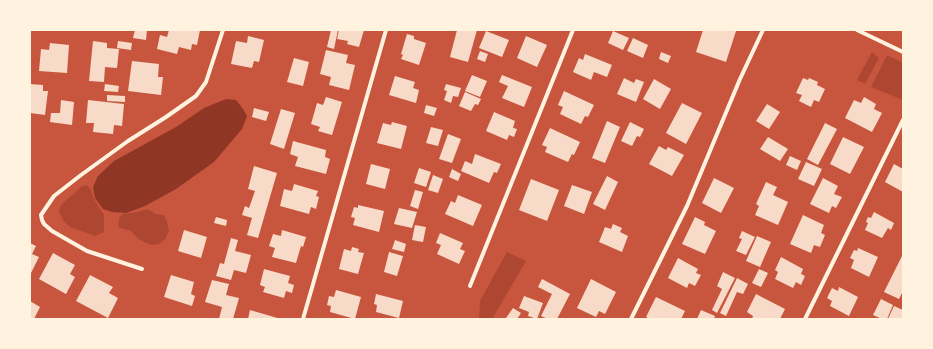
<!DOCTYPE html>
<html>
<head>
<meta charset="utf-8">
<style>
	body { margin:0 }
	#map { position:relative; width:933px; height:349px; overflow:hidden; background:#c8553d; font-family:"PT Serif",serif }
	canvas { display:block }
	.frame { position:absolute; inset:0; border:31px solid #fff3e0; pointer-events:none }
</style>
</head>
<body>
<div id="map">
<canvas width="933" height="349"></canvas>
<div class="frame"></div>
</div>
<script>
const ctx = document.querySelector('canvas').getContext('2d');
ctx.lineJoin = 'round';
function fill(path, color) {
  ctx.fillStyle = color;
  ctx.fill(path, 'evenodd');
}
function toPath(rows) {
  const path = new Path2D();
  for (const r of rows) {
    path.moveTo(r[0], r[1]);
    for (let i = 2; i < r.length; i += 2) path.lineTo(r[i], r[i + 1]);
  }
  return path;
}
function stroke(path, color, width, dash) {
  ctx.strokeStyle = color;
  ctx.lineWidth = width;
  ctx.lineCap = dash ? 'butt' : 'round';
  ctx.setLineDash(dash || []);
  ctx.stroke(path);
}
const green = toPath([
	[872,52,879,58,865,84,857,80],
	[887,55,903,63,903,100,871,87],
	[87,185,91,190,94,199,104,215,104,232,95,236,70,227,63,220,59,211,61,205,82,186],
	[148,209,155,214,164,215,167,222,169,231,165,239,159,244,151,245,138,239,131,231,118,227,119,219,122,214,137,212],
	[507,252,526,261,492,319,479,319,480,301]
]);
const water = toPath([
	[226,99,236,100,243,109,247,116,242,129,214,162,176,189,145,206,126,213,112,212,103,209,95,198,93,187,98,176,114,161,176,127,204,108]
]);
const building = toPath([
	[135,30,147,30,146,40,133,38],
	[169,30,200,30,197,45,192,44,191,50,179,47,177,54,157,49,160,35,167,37],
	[331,30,338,30,334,49,327,47],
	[339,30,364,30,359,47,347,44,348,41,337,39],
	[457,30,477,30,468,62,450,57],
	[703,30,736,31,726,62,696,52],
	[486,31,509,40,502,57,479,48],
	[613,31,629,38,623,50,608,43],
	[407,34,414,36,414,39,426,43,419,65,401,59,403,55,401,54],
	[248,36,264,40,259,62,254,61,252,68,231,64,236,41,247,43],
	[526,36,547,45,537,67,517,58],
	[633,38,648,45,643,58,627,51],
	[93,41,107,43,107,48,119,49,117,68,105,67,104,82,89,81],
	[118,41,132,43,131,50,117,48],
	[50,43,69,45,67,73,39,71,41,49,49,50],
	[326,50,348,55,346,63,355,65,349,90,329,85,331,77,320,74],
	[480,51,488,54,485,62,477,59],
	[661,52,671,56,668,63,659,59],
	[585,54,612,65,607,77,594,72,591,80,573,72,579,58,583,60],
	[294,58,309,62,303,86,287,82],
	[132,61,159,64,158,77,163,77,161,95,128,91],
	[472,75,487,81,480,97,465,91],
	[502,75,532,87,524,107,502,98,508,86,499,82],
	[395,76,415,82,413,88,419,90,416,103,389,95],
	[624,78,634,83,636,79,644,82,636,102,617,94],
	[803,78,808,80,809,78,818,82,817,85,825,89,819,102,814,100,811,107,799,101,802,95,796,93],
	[654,79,671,89,660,109,643,99],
	[30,84,43,85,43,91,48,91,45,115,30,113],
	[105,84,119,86,118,92,104,91],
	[446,84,461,88,458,97,453,96,451,103,444,100,447,91,444,90],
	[564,91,594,105,588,117,585,116,581,124,560,114,563,107,558,105],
	[465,92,481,99,478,105,475,104,471,111,459,106],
	[107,95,125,96,125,102,107,101],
	[326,97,342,102,332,135,318,131,320,127,311,124,317,103,323,105],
	[864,97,876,104,874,109,882,113,872,132,845,118,854,100,861,103],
	[61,100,74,102,72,125,50,122,51,113,60,113],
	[88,100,124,104,122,126,114,125,113,134,93,132,94,123,86,123],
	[682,103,702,113,686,144,666,133],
	[767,104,780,112,769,129,756,121],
	[426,105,437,108,434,116,424,113],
	[254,108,269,112,266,121,252,117],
	[281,109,295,113,284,149,270,144],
	[494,112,515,121,513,128,517,129,514,137,509,135,507,140,486,131],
	[607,121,620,127,605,163,592,158],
	[392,122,407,126,401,149,377,143,383,123,391,125],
	[630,122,644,129,640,137,637,136,632,146,621,141],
	[825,123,837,129,818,165,807,159],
	[431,127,443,130,438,146,426,143],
	[550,128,580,142,574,155,572,154,568,162,545,152,547,147,542,145],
	[448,134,461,139,452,163,439,159],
	[768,137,788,149,780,161,760,149],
	[843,137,864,147,850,174,830,164],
	[293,141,326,150,325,157,330,159,326,174,295,166,298,157,290,154],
	[659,146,666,150,668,147,684,155,672,176,649,164],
	[475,154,501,164,497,173,494,172,489,183,461,171,465,161,472,164],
	[790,156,801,161,797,170,786,165],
	[806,162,822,169,814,186,798,179],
	[371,164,390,169,385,189,366,184],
	[894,164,903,169,903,192,885,182],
	[254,166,277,173,258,238,247,235,252,218,242,215,245,206,249,208,255,191,248,189],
	[419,168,431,172,426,187,414,183],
	[452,169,461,174,458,181,449,177],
	[433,175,443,179,438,193,428,190],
	[607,176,618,182,605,210,593,204],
	[714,178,734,188,721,213,702,203],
	[823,178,838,186,834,194,842,197,836,208,832,206,829,213,810,204],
	[531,179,559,190,547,221,519,210],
	[766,182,777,187,773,195,788,202,778,225,755,215,759,206,756,204],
	[294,184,318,191,316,196,319,197,316,209,311,207,309,214,280,206,284,189,292,191],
	[572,185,592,192,584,214,564,206],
	[415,190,423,192,418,209,410,206],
	[458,195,482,205,473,226,445,214,451,201,455,203],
	[358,205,384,211,379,232,353,225,355,218,351,217,354,207,358,208],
	[399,208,417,212,412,228,394,224],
	[874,212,894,223,891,230,888,228,882,238,865,230,868,223,866,222,868,217,871,218],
	[803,215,824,225,821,233,825,235,820,247,814,245,811,253,790,244],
	[216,217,227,220,226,226,214,223],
	[695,217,705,222,704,225,716,231,705,254,682,244],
	[613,224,622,228,620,232,628,236,622,252,599,242,605,227,611,229],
	[415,225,426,227,423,242,412,240],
	[184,230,207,237,201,258,178,251],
	[282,230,306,237,303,247,301,246,296,263,272,257,275,248,269,246,273,234,281,236],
	[742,231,755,237,746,255,736,251,742,239,739,238],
	[440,233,463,243,460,249,465,251,459,264,437,254,441,245,436,243],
	[757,236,771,242,760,267,746,261],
	[231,238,238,240,235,251,251,255,246,273,234,270,231,280,216,276,220,263,224,264],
	[395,240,406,244,404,252,392,249],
	[30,243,36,246,32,254,39,257,30,275],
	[352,247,359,249,358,252,364,253,358,274,339,269,344,249,351,251],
	[858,248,878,257,869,277,851,268,854,260,850,258,854,250,857,251],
	[389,252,403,256,397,276,384,272],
	[53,253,75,265,70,274,75,277,66,294,39,279],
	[903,254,903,291,899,299,884,292],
	[781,257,803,269,801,274,805,276,801,285,796,282,793,288,775,279,778,272,775,270],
	[678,258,698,269,696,273,701,275,695,286,689,283,687,288,668,278],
	[264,269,290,276,288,283,294,285,292,293,286,291,284,298,263,292,265,287,260,285],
	[759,269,768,273,761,287,752,283],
	[723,272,735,278,717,313,712,310,722,289,717,286],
	[90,275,113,287,109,293,118,298,108,318,76,301],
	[171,275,194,282,191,294,195,296,192,306,164,297],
	[737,278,748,284,743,294,737,292,726,316,720,313],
	[542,279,570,294,557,319,548,319,541,316,552,294,538,287],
	[591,279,616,292,605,314,599,311,596,317,577,308],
	[212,280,229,284,226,295,239,298,233,319,219,319,222,307,205,302],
	[839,287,858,297,849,316,830,306,832,301,827,298,832,288,838,291],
	[336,290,361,297,355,319,330,312,331,306,327,305,329,296,334,297],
	[376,294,403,301,399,318,376,312,377,305,374,304],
	[756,294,785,309,780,319,752,319,753,316,747,312],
	[524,296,543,303,537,319,528,316,529,312,519,308],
	[656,297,685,311,681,319,650,319,646,317],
	[881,299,893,305,887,319,882,319,873,315],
	[30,301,40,307,34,319,30,319],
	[894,306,903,310,903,319,888,319],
	[513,308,521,313,517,319,506,319,506,318],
	[250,310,281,319,248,319],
	[701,310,715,316,714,319,697,319]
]);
const minor = toPath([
	[857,30,903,52],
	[142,269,87,251,52,231,44,224,42,220,41,215,54,196,81,175,128,141,166,117,196,96,206,82,223,30],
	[470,286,573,30],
	[303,319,386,30],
	[631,319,687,206,740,79,763,30],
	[805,319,903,120]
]);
fill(green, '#ae4732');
fill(water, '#8f3625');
fill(building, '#f7dbc8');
stroke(minor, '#fff3e0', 4);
</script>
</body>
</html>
